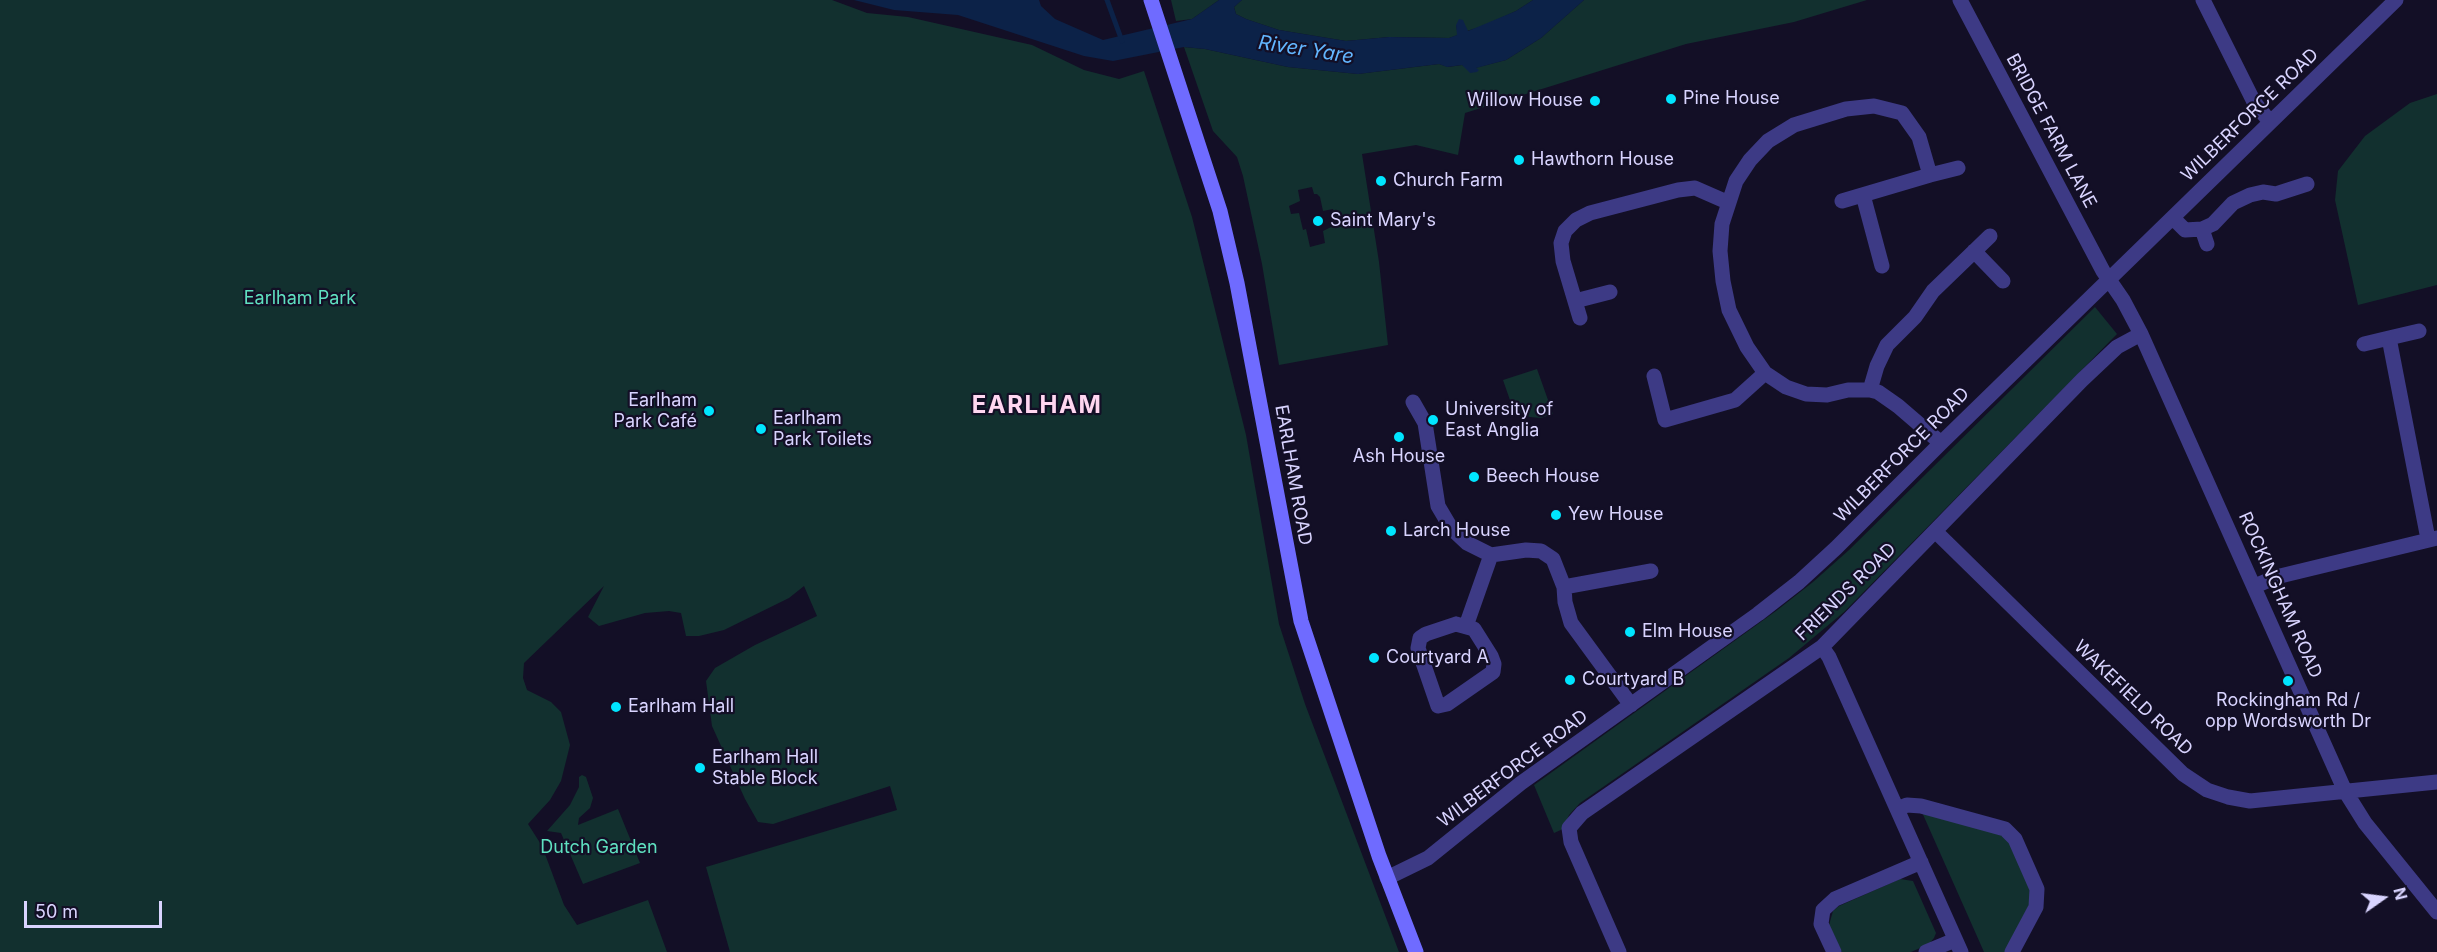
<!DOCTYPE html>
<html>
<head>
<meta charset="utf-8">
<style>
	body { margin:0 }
	#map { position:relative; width:2437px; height:952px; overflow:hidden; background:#130f26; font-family:Inter,sans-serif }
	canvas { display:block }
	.north { position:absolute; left:2353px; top:868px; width:60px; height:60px; -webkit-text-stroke:4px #130f26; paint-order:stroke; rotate:76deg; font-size:16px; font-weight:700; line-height:24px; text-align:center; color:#d9d4ff }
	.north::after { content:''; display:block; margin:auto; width:21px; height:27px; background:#d9d4ff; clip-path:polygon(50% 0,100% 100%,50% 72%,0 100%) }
	.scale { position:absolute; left:24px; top:901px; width:138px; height:27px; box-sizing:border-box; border:3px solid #d9d4ff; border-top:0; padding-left:8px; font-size:18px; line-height:21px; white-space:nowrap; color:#d9d4ff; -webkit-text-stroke:4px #130f26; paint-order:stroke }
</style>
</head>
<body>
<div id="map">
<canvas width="2437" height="952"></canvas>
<div class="north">N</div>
<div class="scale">50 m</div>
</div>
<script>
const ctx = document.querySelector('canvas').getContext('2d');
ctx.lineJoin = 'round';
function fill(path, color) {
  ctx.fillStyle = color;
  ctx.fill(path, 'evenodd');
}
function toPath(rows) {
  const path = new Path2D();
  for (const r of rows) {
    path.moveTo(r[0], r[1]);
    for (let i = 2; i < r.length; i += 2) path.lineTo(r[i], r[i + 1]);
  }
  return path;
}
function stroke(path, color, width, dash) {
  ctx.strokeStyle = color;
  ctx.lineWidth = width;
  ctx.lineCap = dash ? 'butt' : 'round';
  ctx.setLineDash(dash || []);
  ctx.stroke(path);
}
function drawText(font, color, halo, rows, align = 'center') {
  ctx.font = font + ' Inter,sans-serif';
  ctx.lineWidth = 4.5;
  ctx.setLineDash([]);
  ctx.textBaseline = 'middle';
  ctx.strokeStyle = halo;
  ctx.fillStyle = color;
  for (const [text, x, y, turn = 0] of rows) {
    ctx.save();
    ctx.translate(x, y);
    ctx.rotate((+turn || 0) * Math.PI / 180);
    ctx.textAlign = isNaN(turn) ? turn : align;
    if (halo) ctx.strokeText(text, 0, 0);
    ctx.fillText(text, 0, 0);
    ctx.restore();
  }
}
const green = toPath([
	[0,0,832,0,867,13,908,17,1032,45,1084,70,1119,79,1144,71,1192,217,1246,435,1279,624,1305,704,1399,952,730,952,706,867,897,810,890,786,773,824,758,822,745,799,712,726,706,681,715,668,755,645,817,616,804,586,789,598,724,630,699,636,686,636,681,613,669,611,645,613,599,626,588,617,604,586,524,663,523,678,527,690,551,702,561,712,570,745,561,781,550,800,528,824,542,846,564,905,577,925,648,900,667,952,0,952],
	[1171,0,1219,0,1192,19,1176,21],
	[1242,0,1533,0,1516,11,1483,26,1467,31,1456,25,1458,35,1449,38,1389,37,1346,41,1279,30,1246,19,1236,14,1234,7],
	[1584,0,1867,0,1794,22,1686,44,1465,113,1458,155,1416,145,1362,154,1379,262,1388,345,1279,365,1262,264,1243,176,1237,157,1213,131,1184,47,1205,49,1288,67,1358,74,1439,64,1448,67,1462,65,1467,68,1475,68,1506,60,1541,38],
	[1312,187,1314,194,1317,194,1320,197,1323,211,1333,209,1337,224,1323,231,1325,243,1310,247,1306,229,1303,230,1299,213,1291,214,1289,206,1300,201,1298,190],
	[2437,94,2437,285,2358,305,2335,200,2338,171,2365,136,2410,103],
	[2095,307,2117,334,1844,612,1789,658,1580,803,1569,815,1563,829,1554,833,1534,785,1776,611,1813,582,1849,550],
	[1537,369,1553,414,1541,418,1530,417,1519,413,1512,406,1503,380],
	[582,775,586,777,593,798,590,808,579,818,578,825,618,809,640,863,583,884,561,833,547,831,570,805,579,787,579,777],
	[1921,810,1998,832,2009,840,2030,889,2030,903,2005,952,1984,952],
	[1900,879,1913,881,1936,933,1934,938,1929,944,1911,952,1842,952,1829,925,1833,911,1839,906]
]);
const water = toPath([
	[854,0,1039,0,1041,6,1055,19,1103,40,1192,19,1219,0,1242,0,1234,7,1236,14,1246,19,1279,30,1346,41,1389,37,1449,38,1457,35,1456,25,1459,19,1463,20,1468,31,1516,11,1533,0,1584,0,1541,38,1506,60,1476,68,1479,70,1477,72,1470,73,1462,65,1447,67,1439,64,1358,74,1288,67,1205,49,1184,47,1113,61,1084,56,958,15,894,10]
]);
const stream = toPath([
	[1107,0,1122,41]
]);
const minor = toPath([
	[1960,0,2103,271,2123,300,2141,334,2345,791,2365,823,2437,912],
	[2203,0,2254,102,2270,122],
	[1863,195,1882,266],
	[1842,201,1930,175],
	[2173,218,2185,230,2202,229,2213,224,2233,203,2250,195,2263,192,2276,194,2307,184],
	[2202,229,2207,244],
	[1974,251,2003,281],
	[1575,301,1610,292],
	[1580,318,1563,261,1561,243,1565,231,1576,220,1590,213,1678,190,1695,188,1727,202],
	[2419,331,2389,338,2428,539],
	[2364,344,2389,338],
	[1654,376,1665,420,1735,400,1765,373],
	[1870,390,1877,366,1887,345,1915,317,1933,291,1990,236],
	[1413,402,1425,423,1438,506,1451,528,1467,543,1491,555,1526,550,1541,551,1553,559,1564,587,1565,602,1571,623,1631,705],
	[1941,443,1898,406,1878,392,1870,390,1848,390,1827,395,1806,394,1786,387,1765,373,1747,347,1729,310,1723,281,1720,251,1722,224,1736,181,1750,160,1768,141,1794,125,1846,109,1874,106,1902,113,1919,137,1930,175,1958,168],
	[1935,531,2183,774,2207,790,2228,797,2250,801,2437,782],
	[2255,586,2276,577,2437,538],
	[1564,587,1651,571],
	[1456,624,1474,629,1491,656,1494,664,1493,672,1447,704,1438,706,1418,648,1420,638,1426,634,1456,624],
	[1466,626,1491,555],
	[1822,647,1829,657,1961,952],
	[1897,809,1907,805,1921,806,2005,829,2015,839,2037,889,2036,907,2012,952],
	[1387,878,1428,858,1521,783,1758,614,1799,582,1836,548,1941,443,2396,0],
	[1619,952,1571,842,1569,828,1582,813,1822,647,2082,380,2117,347,2141,334],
	[1834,952,1821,924,1823,910,1835,899,1921,862],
	[1926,952,1955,940]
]);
const secondary = toPath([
	[1151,0,1220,211,1237,283,1301,621,1379,856,1416,952]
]);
const markers = [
	[1671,99,6,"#00e5ff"],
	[1595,101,6,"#00e5ff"],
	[1519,160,6,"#00e5ff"],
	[1381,181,6,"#00e5ff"],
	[1318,221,6,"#00e5ff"],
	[709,411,6,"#00e5ff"],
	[1433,420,6,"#00e5ff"],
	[761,429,6,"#00e5ff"],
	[1399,437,6,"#00e5ff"],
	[1474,477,6,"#00e5ff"],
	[1556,515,6,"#00e5ff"],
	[1391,531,6,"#00e5ff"],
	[1630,632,6,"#00e5ff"],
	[1374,658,6,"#00e5ff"],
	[1570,680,6,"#00e5ff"],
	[2288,681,6,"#00e5ff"],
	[616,707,6,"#00e5ff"],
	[700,768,6,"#00e5ff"]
];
const poiNames = [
	["Pine House",1683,99],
	["Willow House",1583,101,"right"],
	["Hawthorn House",1531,160],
	["Church Farm",1393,181],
	["Saint Mary's",1330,221],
	["Earlham",697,401,"right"],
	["Park Café",697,422,"right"],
	["University of",1445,410],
	["East Anglia",1445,431],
	["Earlham",773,419],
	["Park Toilets",773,440],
	["Ash House",1399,457,"center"],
	["Beech House",1486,477],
	["Yew House",1568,515],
	["Larch House",1403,531],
	["Elm House",1642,632],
	["Courtyard A",1386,658],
	["Courtyard B",1582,680],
	["Rockingham Rd /",2288,701,"center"],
	["opp Wordsworth Dr",2288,722,"center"],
	["Earlham Hall",628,707],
	["Earlham Hall",712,758],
	["Stable Block",712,779]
];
const streetNames = [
	["WILBERFORCE ROAD",2250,115,-44],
	["BRIDGE FARM LANE",2051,131,62],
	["WILBERFORCE ROAD",1902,455,-45],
	["EARLHAM ROAD",1293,475,80],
	["FRIENDS ROAD",1846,592,-44],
	["ROCKINGHAM ROAD",2280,595,66],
	["WAKEFIELD ROAD",2133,698,44],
	["WILBERFORCE ROAD",1513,769,-37]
];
const parkNames = [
	["Earlham Park",300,299],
	["Dutch Garden",599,848]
];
const waterNames = [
	["River Yare",1306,50,9]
];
const districtNames = [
	["EARLHAM",1037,406]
];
fill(green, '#12302f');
fill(water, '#0c2248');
stroke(stream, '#0c2248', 5);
stroke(minor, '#3d3a85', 15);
stroke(secondary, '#6f6bff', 15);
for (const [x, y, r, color] of markers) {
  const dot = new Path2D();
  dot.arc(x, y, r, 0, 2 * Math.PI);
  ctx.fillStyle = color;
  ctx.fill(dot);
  stroke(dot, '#130f26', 2);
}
drawText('18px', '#d9d4ff', '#130f26', poiNames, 'left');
drawText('18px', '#d9d4ff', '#130f26', streetNames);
drawText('18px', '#5fe0c0', '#130f26', parkNames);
drawText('italic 20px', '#62b6ff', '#130f26', waterNames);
ctx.letterSpacing = '1.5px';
drawText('bold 24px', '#ffd6f0', '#130f26', districtNames);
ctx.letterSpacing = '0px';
</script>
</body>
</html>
